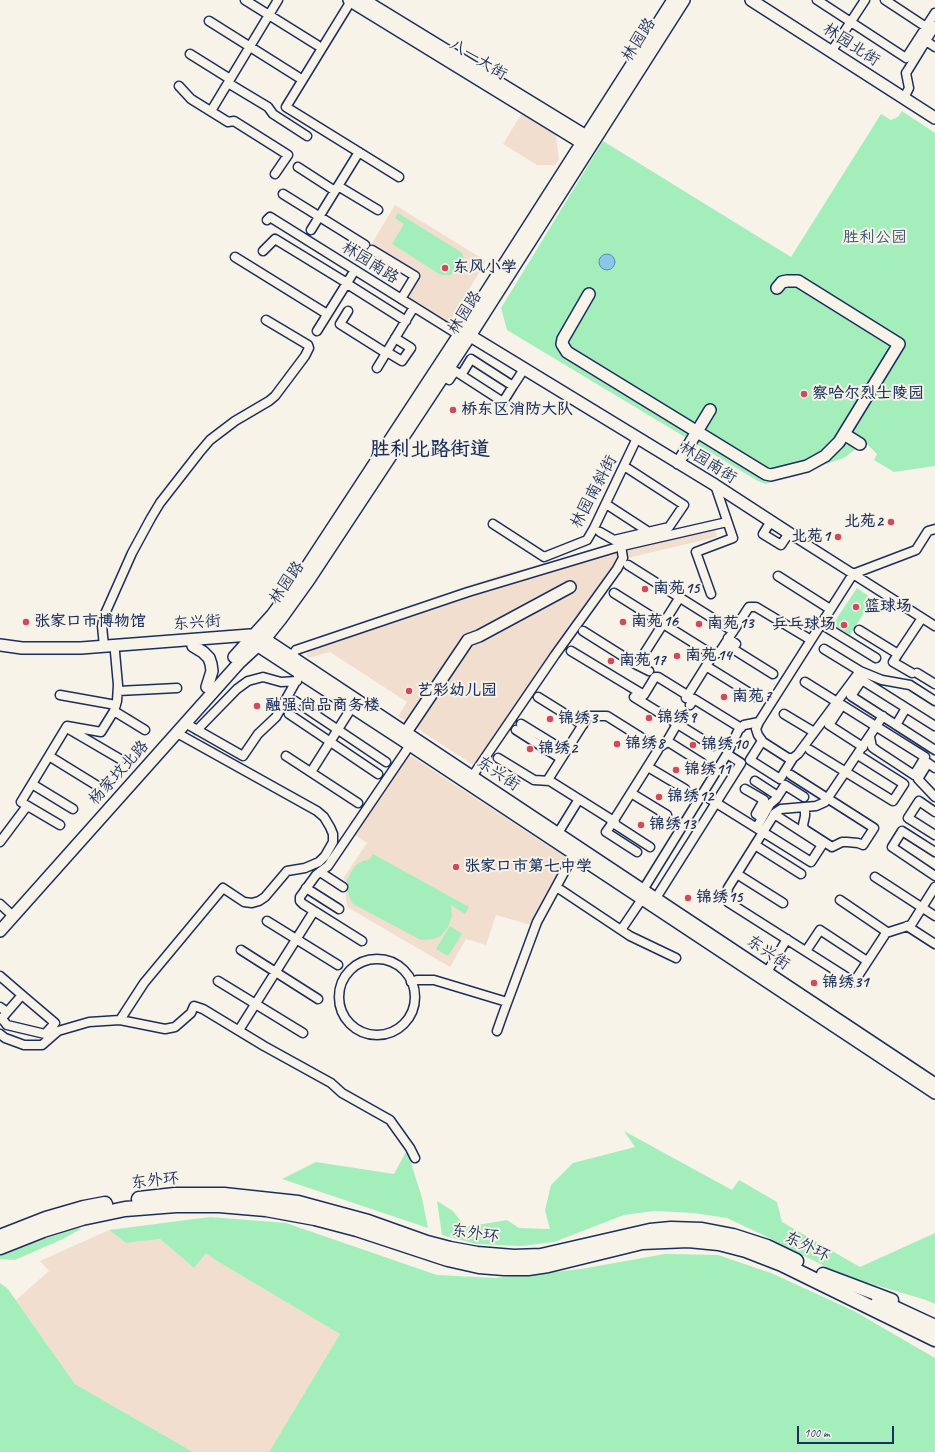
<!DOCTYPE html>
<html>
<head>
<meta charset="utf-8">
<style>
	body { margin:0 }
	#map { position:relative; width:935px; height:1452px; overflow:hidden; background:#f7f3e8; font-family:Caveat,sans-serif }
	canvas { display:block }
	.scale { position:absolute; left:797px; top:1426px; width:97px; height:18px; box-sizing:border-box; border:2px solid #1b2f5e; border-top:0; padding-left:5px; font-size:12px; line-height:14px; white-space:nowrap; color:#1b2f5e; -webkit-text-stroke:3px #f7f3e8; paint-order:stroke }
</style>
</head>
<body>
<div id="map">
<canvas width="935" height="1452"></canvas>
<div class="scale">100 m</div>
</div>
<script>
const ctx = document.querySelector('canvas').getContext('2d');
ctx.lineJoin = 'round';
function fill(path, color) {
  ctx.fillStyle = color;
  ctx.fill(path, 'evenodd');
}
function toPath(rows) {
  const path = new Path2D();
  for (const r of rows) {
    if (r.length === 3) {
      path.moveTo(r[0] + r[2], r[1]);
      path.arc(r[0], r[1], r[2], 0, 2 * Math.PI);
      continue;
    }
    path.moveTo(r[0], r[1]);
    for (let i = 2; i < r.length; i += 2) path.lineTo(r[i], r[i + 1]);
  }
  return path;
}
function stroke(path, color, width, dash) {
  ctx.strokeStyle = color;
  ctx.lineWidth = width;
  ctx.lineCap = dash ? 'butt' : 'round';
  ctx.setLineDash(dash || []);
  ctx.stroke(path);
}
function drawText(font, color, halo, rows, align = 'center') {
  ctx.font = font + ' Caveat,"LXGW WenKai TC",sans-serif';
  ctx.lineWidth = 4;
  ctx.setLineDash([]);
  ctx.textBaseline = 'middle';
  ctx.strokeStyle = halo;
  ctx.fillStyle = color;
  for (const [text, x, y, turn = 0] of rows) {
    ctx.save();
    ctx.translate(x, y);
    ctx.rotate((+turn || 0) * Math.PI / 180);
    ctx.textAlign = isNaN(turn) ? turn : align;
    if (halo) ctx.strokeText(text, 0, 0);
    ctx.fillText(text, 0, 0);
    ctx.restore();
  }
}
const built = toPath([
	[524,110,555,129,559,159,555,165,537,165,503,144],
	[395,205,486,261,449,323,405,297,418,274,371,245],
	[712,520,717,537,627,558,621,561,475,766,398,716,407,702,330,652,308,658,304,642,386,615,458,589,507,573],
	[408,754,567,858,531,925,496,915,486,945,466,939,450,967,347,907,344,877,367,843,355,835],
	[109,1230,126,1243,160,1239,194,1268,206,1252,217,1261,340,1334,269,1452,193,1452,75,1384,16,1300,49,1271,40,1261]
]);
const green = toPath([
	[902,111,935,133,935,466,894,472,874,460,877,454,865,442,844,458,766,484,758,481,507,330,501,308,603,141,791,257,881,114,891,120,898,117],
	[398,213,461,252,463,255,463,258,453,273,451,275,441,275,392,244,404,224,395,218],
	[857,588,873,599,850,635,833,624],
	[373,854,469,907,465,914,451,905,452,916,448,927,441,936,434,939,421,940,353,904,349,896,347,889,347,880,351,872,356,865,363,861,370,859],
	[450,926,462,934,448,956,436,949],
	[624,1131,732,1190,739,1180,777,1202,782,1222,860,1267,935,1233,935,1304,926,1300,842,1275,763,1235,727,1218,694,1213,654,1211,624,1215,554,1242,522,1246,476,1244,442,1235,437,1201,453,1211,465,1227,507,1220,519,1228,550,1229,545,1210,551,1185,573,1163,635,1147],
	[407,1150,422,1198,428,1228,282,1179,316,1162,394,1174],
	[210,1217,286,1223,437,1275,495,1278,581,1269,665,1254,718,1255,771,1273,854,1311,935,1358,935,1452,269,1452,340,1334,217,1261,206,1253,194,1268,160,1239,126,1243,109,1230],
	[77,1228,81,1229,63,1239,15,1260,0,1259,0,1256,14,1249],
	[0,1283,8,1289,75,1384,193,1452,0,1452]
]);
const water = toPath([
	[607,262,8]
]);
const street = toPath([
	[245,0,317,45],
	[817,0,906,58,935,13],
	[885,0,926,27],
	[351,1,286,107,399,177],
	[209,21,298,77],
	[926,41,935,47],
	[831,52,865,0],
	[190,54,230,79],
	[228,83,268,107,273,114,307,136],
	[179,86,191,99,228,122,234,121,288,155,275,174],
	[904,98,909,88,906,73,908,70,935,26],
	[211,111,278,0],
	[298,167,335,191],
	[338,186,378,210],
	[283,194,365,245],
	[267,220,270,217,459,335],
	[311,230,359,152],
	[372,250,415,276,401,299],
	[263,251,275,239,347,283],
	[235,257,327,314],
	[349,285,406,321],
	[348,311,340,324,386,353],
	[317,331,355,270],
	[387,352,402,361,411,348,395,338],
	[377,368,414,307],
	[463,372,471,359,513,386,524,369],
	[449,380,455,371,503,402,513,386],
	[606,504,649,532],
	[771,521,763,534,781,545,789,533],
	[493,524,544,557,587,540,594,528,637,438],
	[600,532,614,540,669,527,684,505,624,466],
	[795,537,935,626],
	[628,565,733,631],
	[778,576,830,609],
	[614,593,713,655],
	[711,594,696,552,733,538,715,485],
	[821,624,876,658],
	[859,630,898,654,922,618],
	[583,631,637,665,680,597],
	[728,638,736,644],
	[725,644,773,674],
	[104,646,102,626,104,616,132,553,151,518,160,503,199,453,210,440,235,421,269,401,275,396,305,356,309,348,308,345,266,320],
	[824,649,860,671],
	[571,651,644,695,655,677,658,677,687,695],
	[898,654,893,662,912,673],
	[292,656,296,650,302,648,468,592,618,547,727,522],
	[637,665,649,671],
	[706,666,756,697],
	[917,673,935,684],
	[805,682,837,702],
	[118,691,177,688],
	[60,695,116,705],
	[538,697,583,725],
	[634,697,713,746],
	[686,698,713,655,718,653,721,650,749,607,756,607,811,640],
	[295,701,386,762],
	[690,705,694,699,741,728],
	[114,711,145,730],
	[289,714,378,774],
	[784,714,814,732],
	[590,716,607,716,658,748,658,750,614,820,612,820,550,781,549,778,587,718,590,716],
	[883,716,825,802,816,806,781,809,775,813,728,888,727,897,728,902,854,982,886,933,911,925,935,887],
	[759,722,756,729,758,735,763,742,788,758,793,758,798,754,860,671,882,680,910,685,935,701],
	[185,723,243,756,258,734,276,717,300,674],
	[521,724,565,751],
	[896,725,906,708],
	[935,726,862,680,851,696,935,750],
	[67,728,120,759],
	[197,730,237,689,248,681,263,677,281,682,297,681],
	[516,730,560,758],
	[667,741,702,763],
	[762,741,750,760,780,779,793,758],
	[863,747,829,725,842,705,925,757,914,775,876,750,872,747,870,737],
	[658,748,666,743,677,724],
	[810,750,893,801,904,784,858,755],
	[727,754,739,729,744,725,759,722,853,574,916,550,928,531,935,529],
	[49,756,96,785],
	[286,756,358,803],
	[498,758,534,780,550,781],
	[648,767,685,789],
	[935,768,928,763,918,779,935,797],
	[311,772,352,707],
	[791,775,874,828,863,845,858,843,847,842,842,842,832,847,804,829,803,825,805,816,805,807],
	[469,781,555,655,617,569,623,558,621,546],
	[755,781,778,796],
	[32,784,73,809],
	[745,789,764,800,756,814,762,818],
	[631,793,667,815],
	[702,794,811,862,822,845,774,814],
	[935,812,919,801,908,818,935,835],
	[612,820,611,825,606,832,637,852],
	[614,820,616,825,650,847],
	[60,825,21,802,67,726,101,732,114,711,117,701,118,685,115,652],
	[757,827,770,804,776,799,785,785,804,797],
	[558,833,579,799],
	[0,842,27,806],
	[755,845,801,874],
	[935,852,902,831,892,847,935,876],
	[320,872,343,887],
	[737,874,783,903],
	[875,877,935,916],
	[306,888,339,909],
	[561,890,630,936,676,958],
	[643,890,727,754,741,763,656,898],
	[840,900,887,932],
	[0,904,13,916],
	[267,921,338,965],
	[907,926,935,944],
	[621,930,642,899],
	[362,941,303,904,300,901,300,897,316,875,328,866,410,745],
	[241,950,318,999],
	[806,951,820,930,867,961],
	[377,997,38],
	[767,972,787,939],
	[0,976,22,995,55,1023,45,1034,7,1025,3,1020,3,1017,22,995],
	[218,981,303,1033],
	[411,982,417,980,434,980,507,1002],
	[0,1007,7,1012],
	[120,1020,144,983,223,888,244,902,252,903,259,901,265,897,287,871,305,868,319,862,325,856,333,842,333,834,330,827,324,817,317,811,177,733],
	[239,1030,314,911],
	[497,1031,503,1014,537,922,574,854],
	[0,1034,5,1038,24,1045,42,1045,58,1031,89,1022,120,1020,165,1029,175,1027,191,1013,194,1006,203,1009,264,1046,331,1083,342,1093,390,1120,410,1148,415,1158]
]);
const secondary = toPath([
	[349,0,587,146],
	[364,0,591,139],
	[751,0,935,118],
	[589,294,563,339,562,344,567,352,766,474,771,475,807,466,825,456,839,442,899,344,798,281,787,281,782,282,777,288],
	[464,332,715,485,795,537],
	[844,434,860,444],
	[678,463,710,410],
	[252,644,258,646,402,740,935,1093],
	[0,645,22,648,81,648,250,635,265,639,935,1084],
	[193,646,203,652,209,658,211,664,212,671,207,687],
	[234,657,272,615,304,571,462,330,673,0],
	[402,738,468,640,479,636,570,587],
	[0,931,239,663,265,639,281,619,309,580,470,336,684,0]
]);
const primary = toPath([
	[823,1274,892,1300]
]);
const highway = toPath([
	[139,1199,175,1195,224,1195,298,1203,368,1222,427,1243,450,1249,477,1254,514,1257,541,1256,650,1231,671,1229,702,1230,733,1236,767,1247,796,1261],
	[0,1237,46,1219,84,1208,105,1204],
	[0,1247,43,1230,82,1218,125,1209,176,1205,219,1205,266,1209,315,1218,357,1229,448,1259,479,1266,504,1268,528,1268,548,1265,642,1242,688,1240,719,1243,746,1250,782,1264,935,1339],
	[879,1301,935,1327]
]);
const markers = [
	[445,268,4,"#d1495b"],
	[804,394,4,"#d1495b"],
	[453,410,4,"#d1495b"],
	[891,522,4,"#d1495b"],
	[838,537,4,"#d1495b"],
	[645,589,4,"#d1495b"],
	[856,607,4,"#d1495b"],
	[26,622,4,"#d1495b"],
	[623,622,4,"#d1495b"],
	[699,624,4,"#d1495b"],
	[844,625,4,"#d1495b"],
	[677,656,4,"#d1495b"],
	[611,661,4,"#d1495b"],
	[409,691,4,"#d1495b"],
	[724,697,4,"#d1495b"],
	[257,706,4,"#d1495b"],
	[649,718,4,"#d1495b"],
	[550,719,4,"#d1495b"],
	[617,744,4,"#d1495b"],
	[693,745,4,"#d1495b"],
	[530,749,4,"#d1495b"],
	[676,770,4,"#d1495b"],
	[659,797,4,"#d1495b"],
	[641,825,4,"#d1495b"],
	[456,867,4,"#d1495b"],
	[688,898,4,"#d1495b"],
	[814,983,4,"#d1495b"]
];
const streetNames = [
	["林园路",639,40,-57],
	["林园北街",851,45,33],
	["八一大街",478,60,31],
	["林园南路",370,263,32],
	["林园路",465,313,-57],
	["林园南街",708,463,32],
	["林园南斜街",594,492,-62],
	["林园路",287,583,-55],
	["东兴街",197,623,-4],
	["杨家坟北路",119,773,-48],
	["东兴街",498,774,34],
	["东兴街",768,953,34],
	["东外环",155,1181,-6],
	["东外环",475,1234,8],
	["东外环",807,1247,26]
];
const parkNames = [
	["胜利公园",875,238]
];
const poiNames = [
	["东风小学",453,268],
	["察哈尔烈士陵园",812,394],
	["桥东区消防大队",461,410],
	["北苑2",883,522,"right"],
	["北苑1",830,537,"right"],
	["南苑15",653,589],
	["篮球场",864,607],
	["张家口市博物馆",34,622],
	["南苑16",631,622],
	["南苑13",707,624],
	["乒乓球场",836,625,"right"],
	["南苑14",685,656],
	["南苑17",619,661],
	["艺彩幼儿园",417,691],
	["南苑7",732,697],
	["融强·尚品商务楼",265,706],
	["锦绣9",657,718],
	["锦绣3",558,719],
	["锦绣8",625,744],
	["锦绣10",701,745],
	["锦绣2",538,749],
	["锦绣11",684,770],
	["锦绣12",667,797],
	["锦绣13",649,825],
	["张家口市第七中学",464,867],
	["锦绣15",696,898],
	["锦绣31",822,983]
];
const districtNames = [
	["胜利北路街道",430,450]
];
fill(built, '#f1decf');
fill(green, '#a4eebc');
fill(water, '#8ac8eb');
stroke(water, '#5e8bb3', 1);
stroke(street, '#1b2f5e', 11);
stroke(secondary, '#1b2f5e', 14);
stroke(primary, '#1b2f5e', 15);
stroke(highway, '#1b2f5e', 17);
stroke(street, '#f7f3e8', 8);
stroke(secondary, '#f7f3e8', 11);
stroke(primary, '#f7f3e8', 12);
stroke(highway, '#f7f3e8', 14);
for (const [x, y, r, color] of markers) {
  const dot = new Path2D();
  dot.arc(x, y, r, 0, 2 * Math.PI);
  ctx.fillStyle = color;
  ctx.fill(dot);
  stroke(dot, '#f7f3e8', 1.5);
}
drawText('16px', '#1b2f5e', '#f7f3e8', streetNames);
drawText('16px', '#365571', '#f7f3e8', parkNames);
drawText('bold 16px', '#1b2f5e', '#f7f3e8', poiNames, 'left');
drawText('bold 20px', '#1b2f5e', '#f7f3e8', districtNames);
</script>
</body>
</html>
